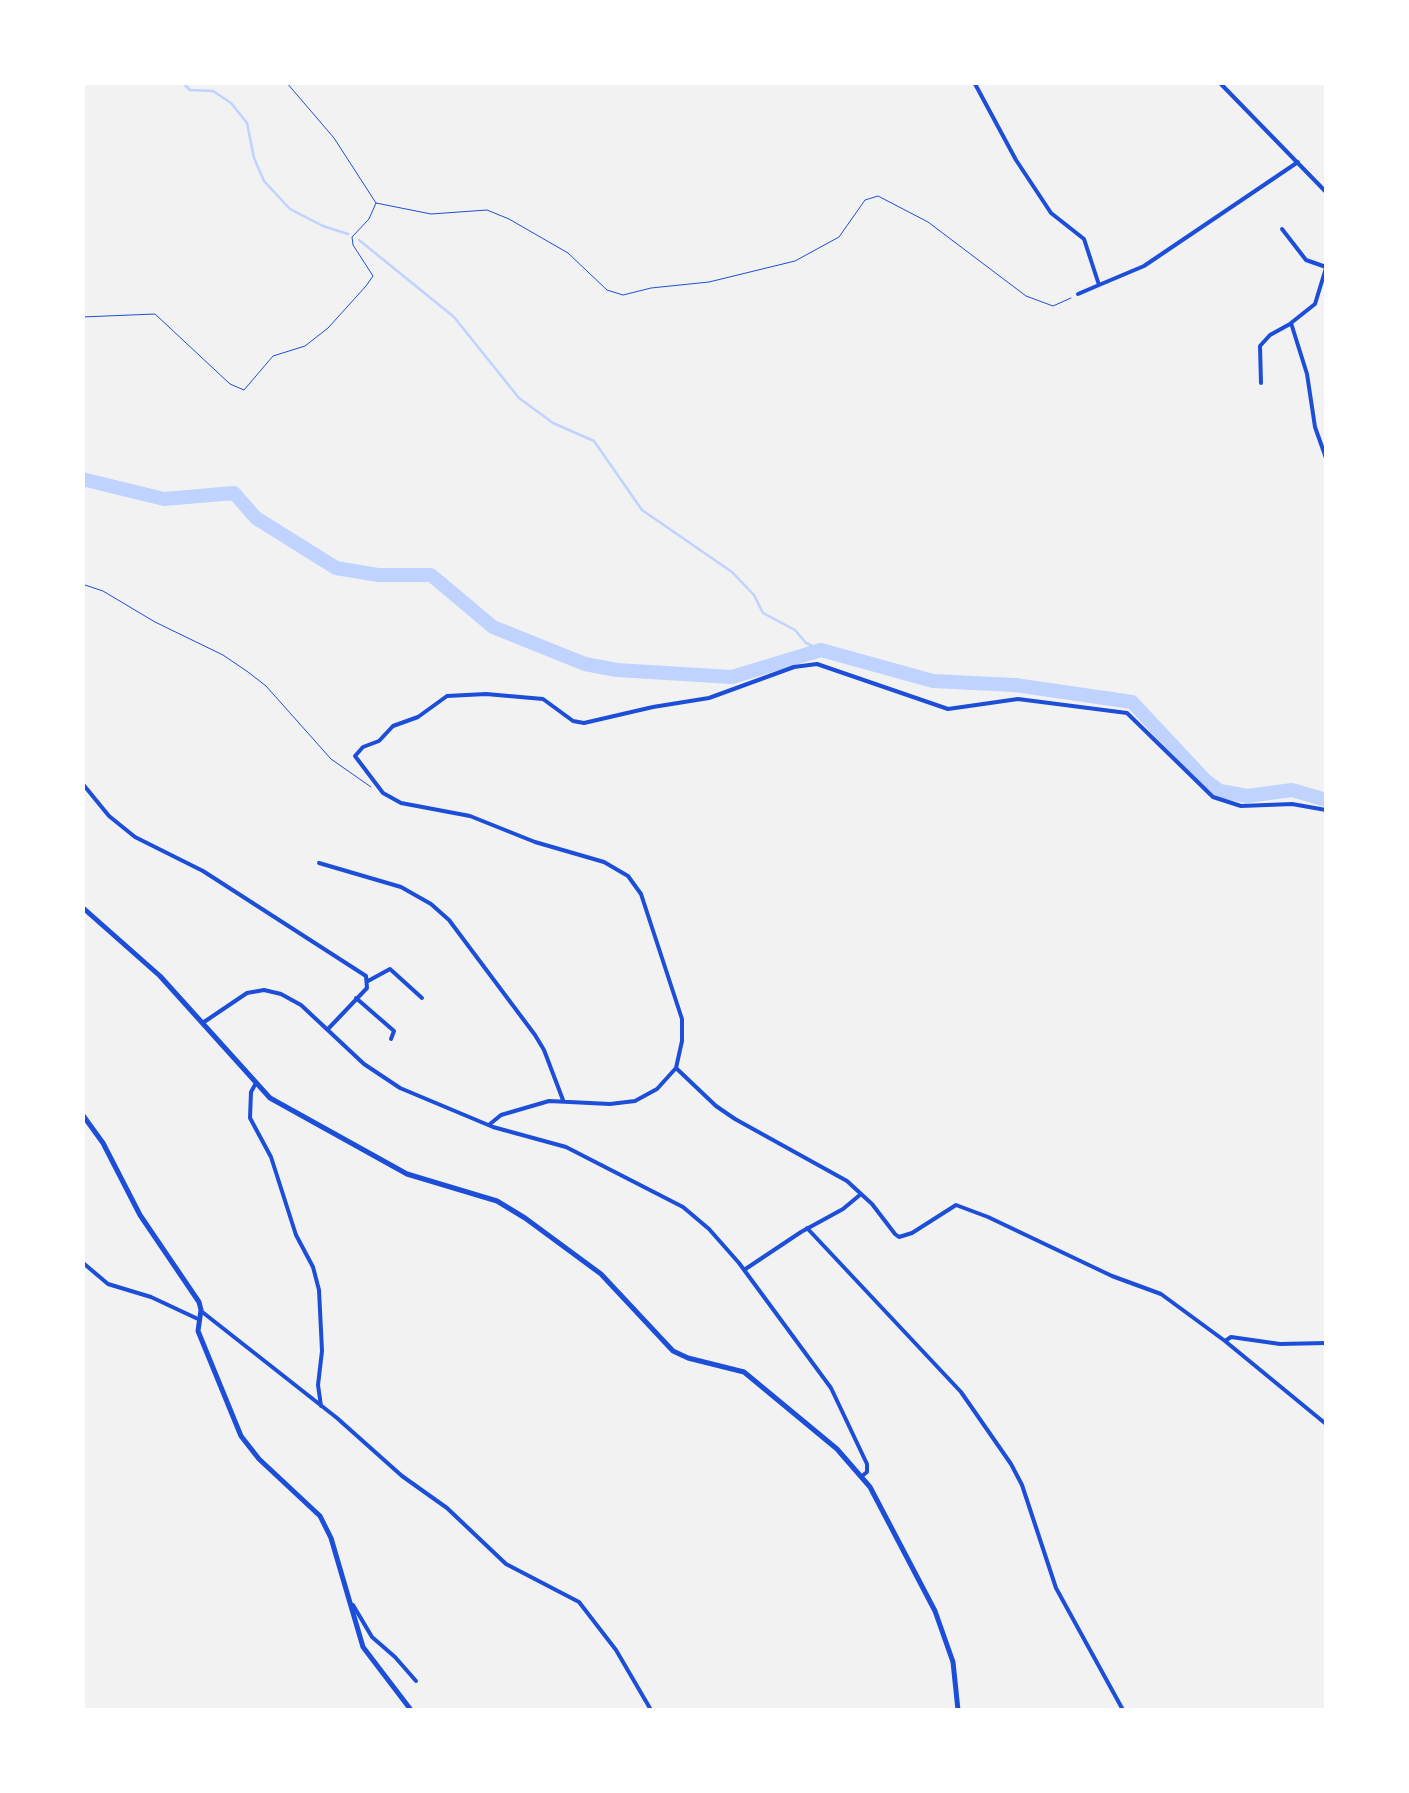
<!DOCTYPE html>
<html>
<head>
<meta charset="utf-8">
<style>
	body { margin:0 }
	#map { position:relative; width:1409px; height:1793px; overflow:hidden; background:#f2f2f2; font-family:Merriweather,serif }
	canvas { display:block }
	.frame { position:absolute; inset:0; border:85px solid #fff; pointer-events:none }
</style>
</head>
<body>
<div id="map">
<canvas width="1409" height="1793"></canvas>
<div class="frame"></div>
</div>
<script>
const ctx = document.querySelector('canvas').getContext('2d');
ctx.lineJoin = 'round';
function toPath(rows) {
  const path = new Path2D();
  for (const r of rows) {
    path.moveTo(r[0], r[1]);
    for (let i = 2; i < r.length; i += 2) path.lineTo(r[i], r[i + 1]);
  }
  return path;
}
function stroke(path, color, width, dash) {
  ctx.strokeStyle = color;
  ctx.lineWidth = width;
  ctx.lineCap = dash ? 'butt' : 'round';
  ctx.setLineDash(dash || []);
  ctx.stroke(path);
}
const stream = toPath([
	[182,82,190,90,213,91,231,103,247,123,254,158,264,181,290,209,323,226,348,234],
	[359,240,454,317,519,398,553,423,594,441,642,510,732,572,754,595,763,613,795,630,806,643,821,650]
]);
const river = toPath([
	[82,479,164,499,234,493,256,518,336,568,378,575,431,575,493,627,585,664,617,670,732,677,821,650,933,681,1015,685,1132,702,1206,781,1220,791,1247,796,1292,790,1326,800]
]);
const path = toPath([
	[286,82,334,138,376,203],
	[82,317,155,314,230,384,244,390,273,356,305,346,328,328,366,286,373,276,353,245,352,237,369,219,376,203,431,214,487,210,509,219,568,253,607,290,623,295,651,288,709,282,795,261,839,237,865,200,878,196,928,222,1026,296,1053,306,1071,298],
	[82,584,103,591,155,622,223,655,248,672,266,686,331,759,371,787]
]);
const minor = toPath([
	[974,82,1016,160,1051,213,1084,239,1099,285,1144,266,1298,162],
	[1219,82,1326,192],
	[1282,229,1306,260,1326,267],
	[1078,294,1099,285],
	[1261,383,1260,346,1270,335,1290,324],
	[1326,458,1315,427,1307,374,1291,323,1315,304,1326,268],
	[82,783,109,816,135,837,203,871,366,976,367,988,328,1029],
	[1326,810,1292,804,1241,806,1213,797,1127,713,1018,699,948,709,817,664,794,667,709,698,653,707,584,723,573,721,543,699,486,694,447,696,418,717,393,726,379,741,363,747,355,756,383,793,401,803,470,816,535,842,604,862,628,876,641,894,682,1019,682,1041,676,1068,716,1106,735,1119,847,1181,872,1204,895,1234,899,1237,912,1233,956,1205,988,1217,1112,1276,1161,1294,1225,1341,1326,1424],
	[319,863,401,887,431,904,449,920,535,1035,544,1050,563,1100],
	[368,981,390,969,422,998],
	[356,998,394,1031,391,1039],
	[204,1022,247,993,264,990,281,994,301,1005,364,1064,400,1088,493,1127,566,1147,683,1207,709,1229,739,1263,831,1388,867,1464,867,1472,862,1476],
	[256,1083,251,1092,250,1118,271,1157,296,1235,313,1267,319,1290,322,1351,318,1385,321,1406],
	[490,1124,501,1115,549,1101,610,1104,635,1101,657,1089,676,1068],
	[807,1228,961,1392,1011,1464,1022,1485,1056,1588,1123,1710],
	[82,1262,108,1284,151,1297,198,1319],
	[744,1270,801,1232,843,1209,861,1194],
	[201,1311,337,1418,402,1476,447,1508,506,1564,579,1602,616,1650,651,1710],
	[1225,1341,1231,1337,1280,1344,1326,1343],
	[353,1605,372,1637,395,1657,416,1681]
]);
const tertiary = toPath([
	[82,907,160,976,270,1098,407,1174,497,1201,525,1218,601,1274,673,1351,688,1358,744,1372,837,1449,870,1487,935,1611,953,1662,958,1710],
	[82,1114,103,1143,140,1215,199,1302,201,1310,198,1331,241,1436,259,1459,320,1516,331,1538,363,1647,411,1710]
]);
stroke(stream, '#bfd3fe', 2.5);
stroke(river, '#bfd3fe', 14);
stroke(path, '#1d4ed8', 1);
stroke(minor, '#1d4ed8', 4);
stroke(tertiary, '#1d4ed8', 5);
</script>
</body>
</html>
